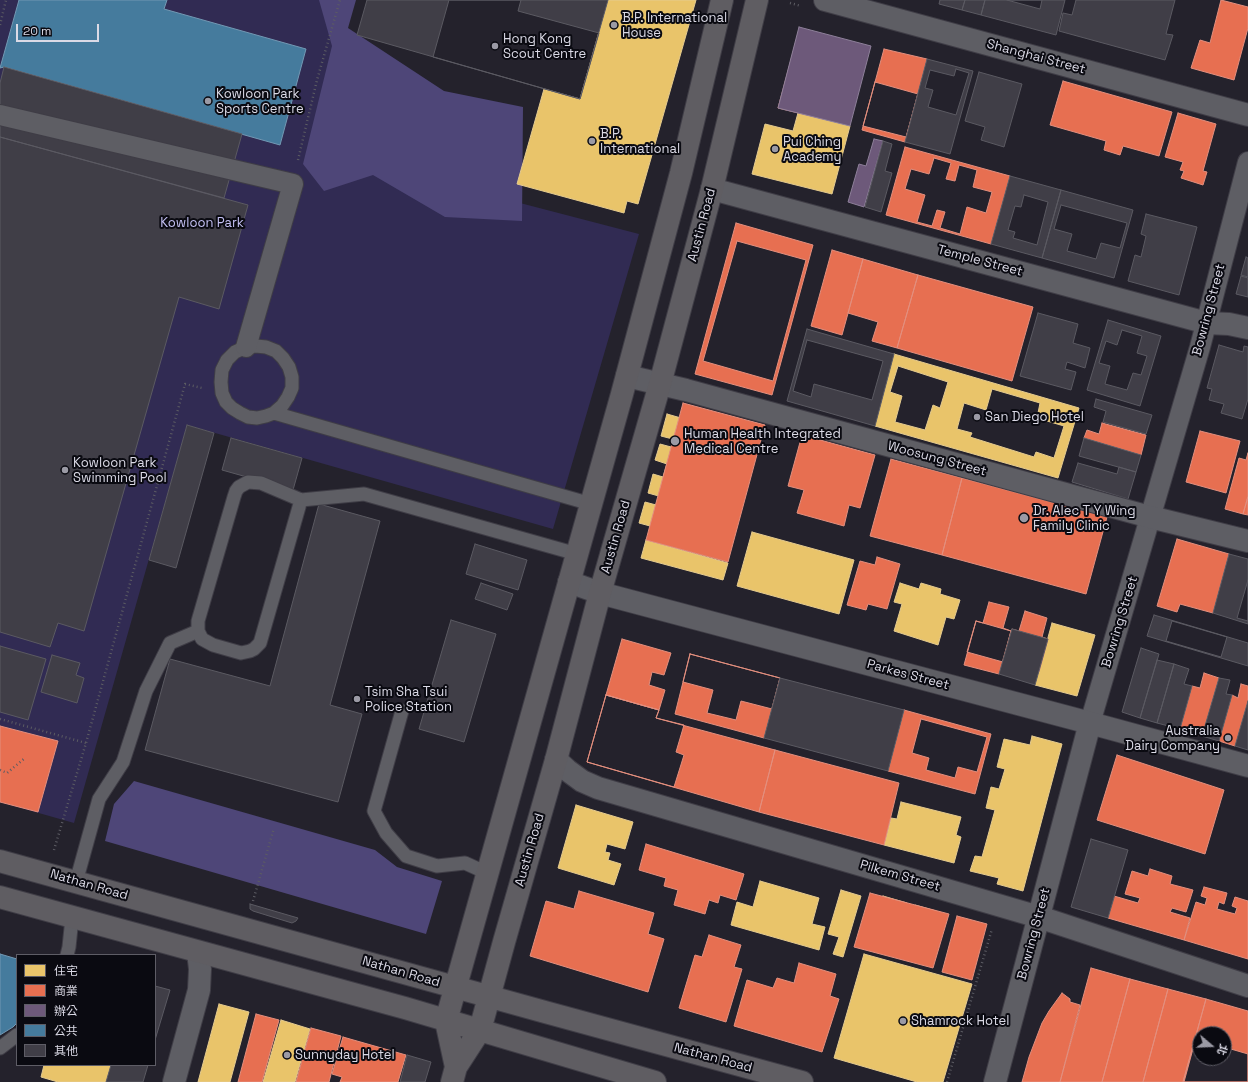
<!DOCTYPE html>
<html>
<head>
<meta charset="utf-8">
<style>
	body { margin:0 }
	#map { position:relative; width:1248px; height:1082px; overflow:hidden; background:#24222c; font-family:"Space Grotesk","Noto Sans TC",sans-serif }
	canvas { display:block }
	.legend { position:absolute; left:16px; top:954px; width:140px; height:112px; box-sizing:border-box; background:#0a0a11; border:1px solid #5e5d66; margin:0; padding:5px 7px; list-style:none; font-size:12px; color:#dbdae6 }
	.legend li { display:flex; align-items:center; gap:8px; height:20px }
	.legend b { width:20px; border:1px solid #5e5d66 }
	.north { position:absolute; left:1192px; top:1026px; width:40px; height:40px; box-sizing:border-box; background:#0a0a11; border:1px solid #5e5d66; border-radius:50%; rotate:109deg; font-size:11px; font-weight:700; line-height:16px; text-align:center; color:#dbdae6 }
	.north::after { content:''; display:block; margin:auto; width:14px; height:18px; background:#9b9aa5; clip-path:polygon(50% 0,100% 100%,50% 72%,0 100%) }
	.scale { position:absolute; left:16px; top:24px; width:83px; height:18px; box-sizing:border-box; border:2px solid #dbdae6; border-top:0; padding-left:5px; font-size:12px; line-height:14px; white-space:nowrap; color:#dbdae6; -webkit-text-stroke:3px #0a0a11; paint-order:stroke }
</style>
</head>
<body>
<div id="map">
<canvas width="1248" height="1082"></canvas>
<ul class="legend">
<li><b style="height:11px;background:#e9c46a"></b>住宅</li>
<li><b style="height:11px;background:#e76f51"></b>商業</li>
<li><b style="height:11px;background:#6d597a"></b>辦公</li>
<li><b style="height:11px;background:#457b9d"></b>公共</li>
<li><b style="height:11px;background:#403e47"></b>其他</li>
</ul>
<div class="north">北</div>
<div class="scale">20 m</div>
</div>
<script>
const ctx = document.querySelector('canvas').getContext('2d');
ctx.lineJoin = 'round';
function fill(path, color) {
  ctx.fillStyle = color;
  ctx.fill(path, 'evenodd');
}
function toPath(rows) {
  const path = new Path2D();
  for (const r of rows) {
    path.moveTo(r[0], r[1]);
    for (let i = 2; i < r.length; i += 2) path.lineTo(r[i], r[i + 1]);
  }
  return path;
}
function stroke(path, color, width, dash) {
  ctx.strokeStyle = color;
  ctx.lineWidth = width;
  ctx.lineCap = dash ? 'butt' : 'round';
  ctx.setLineDash(dash || []);
  ctx.stroke(path);
}
function drawText(font, color, halo, rows, align = 'center') {
  ctx.font = font + ' "Space Grotesk",sans-serif';
  ctx.lineWidth = 4;
  ctx.setLineDash([]);
  ctx.textBaseline = 'middle';
  ctx.strokeStyle = halo;
  ctx.fillStyle = color;
  for (const [text, x, y, turn = 0] of rows) {
    ctx.save();
    ctx.translate(x, y);
    ctx.rotate((+turn || 0) * Math.PI / 180);
    ctx.textAlign = isNaN(turn) ? turn : align;
    if (halo) ctx.strokeText(text, 0, 0);
    ctx.fillText(text, 0, 0);
    ctx.restore();
  }
}
const green = toPath([
	[0,0,355,0,334,70,451,185,639,234,553,529,187,425,74,823,0,802]
]);
const forest = toPath([
	[319,0,356,0,348,28,444,91,523,107,522,221,445,217,373,175,324,191,303,164,332,46],
	[134,781,375,850,397,867,442,881,426,934,105,841,114,804]
]);
const homes = toPath([
	[608,0,696,0,638,204,627,201,624,213,517,184,544,89,580,99,608,0],
	[798,113,850,126,832,194,752,174,765,124,793,131,798,113],
	[959,292,976,297,972,311,982,314,986,299,1009,306,1001,333,997,332,996,336,1012,340,1005,364,930,343,937,319,954,324,955,320,951,319,959,292],
	[894,354,1079,408,1058,478,875,426,894,354],
	[898,366,948,382,940,408,933,405,925,430,895,422,902,396,890,392,898,366],
	[992,389,1040,403,1038,413,1048,416,1047,421,1064,426,1054,458,1036,452,1034,457,970,437,972,433,957,429,964,403,986,410,992,389],
	[667,414,702,424,704,416,727,423,694,545,670,538,672,532,639,523,645,502,671,509,673,500,648,493,653,474,663,477,667,464,655,460,660,444,686,451,688,443,661,436,667,414],
	[891,475,954,493,945,526,929,522,926,533,898,525,901,514,882,508,891,475],
	[1000,489,1023,496,1020,505,1025,507,1022,517,1035,521,1038,511,1043,512,1046,502,1070,508,1064,532,1087,538,1081,560,1058,553,1053,575,1035,570,1036,562,1008,554,1005,563,981,557,987,536,970,531,977,505,994,510,1000,489],
	[752,532,854,560,839,614,737,586,752,532],
	[646,540,728,563,723,580,641,558,646,540],
	[900,583,919,589,921,583,941,589,940,594,960,600,954,619,946,617,938,645,894,631,902,604,894,602,900,583],
	[1052,623,1095,635,1077,696,1035,685,1052,623],
	[1032,736,1062,744,1023,891,997,884,999,878,970,871,975,856,982,857,995,810,986,808,991,787,999,789,1005,769,997,767,1004,739,1030,745,1032,736],
	[1136,764,1157,770,1152,785,1162,788,1167,773,1187,779,1178,809,1190,813,1183,834,1111,813,1118,790,1128,793,1136,764],
	[789,765,865,786,859,806,842,801,834,829,815,823,818,813,813,811,810,823,792,817,800,790,783,785,789,765],
	[901,802,961,817,956,835,961,837,954,863,884,845,891,818,897,819,901,802],
	[576,805,633,822,625,849,607,844,605,852,610,853,608,860,621,864,614,885,558,868,576,805],
	[760,881,819,898,812,924,825,927,819,950,731,925,737,902,753,907,760,881],
	[841,890,861,896,843,957,833,954,839,937,828,934,841,890],
	[883,896,907,903,902,920,910,923,915,905,936,911,930,934,938,936,931,962,857,942,865,914,877,917,883,896],
	[959,919,981,925,967,975,946,969,959,919],
	[864,954,972,984,943,1082,917,1082,834,1058,864,954],
	[219,1004,249,1012,230,1082,198,1082,219,1004],
	[281,1020,310,1029,295,1082,263,1082,281,1020],
	[44,1065,111,1065,106,1082,58,1082,41,1077,44,1065]
]);
const shops = toPath([
	[1221,0,1248,7,1248,28,1234,80,1191,68,1200,40,1210,43,1221,0],
	[798,34,841,45,838,59,857,64,844,117,825,112,823,119,778,108,798,34],
	[884,49,927,59,905,142,862,130,884,49],
	[1063,81,1172,112,1159,156,1123,146,1120,155,1104,150,1106,141,1050,125,1063,81],
	[875,82,918,94,906,137,863,126,875,82],
	[1178,113,1216,124,1203,171,1207,172,1203,185,1181,178,1184,171,1180,170,1183,162,1165,157,1178,113],
	[905,147,1010,176,991,244,886,215,905,147],
	[934,158,951,163,946,179,955,181,959,165,977,170,973,187,992,192,986,213,967,207,960,234,940,228,945,212,937,210,932,226,917,222,925,195,905,189,911,169,929,174,934,158],
	[736,223,813,245,772,395,695,374,736,223],
	[737,241,806,260,773,381,703,361,737,241],
	[832,250,863,259,842,335,811,326,832,250],
	[863,259,918,275,897,348,872,341,878,322,848,313,863,259],
	[918,275,1033,307,1012,381,897,348,918,275],
	[683,403,765,425,728,562,646,540,683,403],
	[1102,423,1146,435,1141,455,1084,438,1087,430,1099,434,1102,423],
	[1200,431,1240,441,1226,493,1186,482,1200,431],
	[802,435,875,455,860,508,849,505,844,526,797,513,804,490,788,486,802,435],
	[1248,453,1248,496,1243,514,1225,509,1239,458,1246,460,1248,453],
	[891,459,962,478,942,555,870,536,891,459],
	[962,478,1107,517,1086,594,942,555,962,478],
	[1248,497,1248,515,1243,514,1248,497],
	[1177,539,1229,554,1213,613,1180,604,1177,612,1157,606,1177,539],
	[877,557,900,564,887,609,868,604,866,610,847,605,860,561,875,565,877,557],
	[989,602,1009,607,1003,628,1011,631,1003,662,967,652,976,621,983,623,989,602],
	[1025,611,1047,618,1042,637,1048,639,1039,672,1003,662,1012,629,1019,631,1025,611],
	[976,621,1011,631,999,674,964,665,976,621],
	[622,639,671,653,664,675,652,672,649,685,665,690,659,710,606,695,622,639],
	[690,654,780,678,772,709,741,701,736,720,707,713,713,690,683,682,690,654],
	[690,654,780,678,764,738,675,714,690,654],
	[1204,673,1219,678,1202,736,1180,729,1192,686,1200,688,1204,673],
	[1241,684,1248,686,1248,701,1235,746,1219,741,1232,695,1238,698,1241,684],
	[805,685,828,691,825,703,834,705,837,694,854,699,852,710,859,711,862,700,888,707,875,756,792,735,805,685],
	[606,695,659,710,656,718,684,725,676,752,684,755,674,787,587,762,606,695],
	[606,695,659,710,656,718,775,750,759,812,587,762,606,695],
	[904,710,991,734,975,794,888,771,904,710],
	[921,719,987,737,977,772,958,767,955,778,926,770,929,758,912,753,921,719],
	[0,726,58,741,38,812,0,802,0,726],
	[775,750,899,783,884,845,759,812,775,750],
	[1117,755,1224,790,1205,854,1097,820,1117,755],
	[646,844,744,874,736,900,720,895,718,903,709,900,705,914,674,905,678,890,664,886,666,878,639,870,646,844],
	[1150,869,1172,876,1170,884,1193,890,1186,912,1172,908,1170,912,1190,918,1184,940,1108,918,1114,896,1138,903,1140,898,1125,894,1132,871,1148,876,1150,869],
	[1204,887,1227,893,1224,904,1219,902,1217,909,1235,914,1237,908,1232,906,1235,897,1248,901,1248,959,1184,940,1196,902,1205,905,1207,898,1201,896,1204,887],
	[579,891,654,913,648,934,664,939,648,992,530,956,546,901,574,909,579,891],
	[870,893,949,914,933,968,854,947,870,893],
	[957,916,987,924,972,980,942,972,957,916],
	[709,935,741,945,734,967,742,969,726,1022,679,1008,695,955,702,957,709,935],
	[799,963,836,974,830,996,839,999,822,1052,734,1026,747,980,773,988,777,978,794,983,799,963],
	[1091,968,1130,979,1102,1082,1060,1082,1091,968],
	[1130,979,1168,989,1143,1082,1102,1082,1130,979],
	[1168,989,1206,999,1183,1082,1143,1082,1168,989],
	[1062,993,1070,999,1070,1002,1080,1005,1060,1082,1022,1082,1029,1057,1042,1023,1049,1011,1062,993],
	[1206,999,1248,1011,1248,1082,1183,1082,1206,999],
	[1200,1034,1224,1034,1224,1058,1200,1058,1200,1034],
	[256,1014,279,1020,262,1082,238,1082,256,1014],
	[311,1028,341,1036,329,1082,296,1082,311,1028],
	[1197,1034,1200,1035,1200,1058,1224,1058,1224,1047,1248,1054,1248,1082,1184,1082,1197,1034],
	[343,1037,406,1055,398,1082,340,1082,342,1077,332,1074,343,1037]
]);
const offices = toPath([
	[799,27,871,46,850,126,778,108,799,27],
	[874,139,883,141,864,207,848,202,859,164,866,166,874,139]
]);
const public = toPath([
	[19,0,167,0,164,9,306,49,280,145,4,67,0,68,19,0],
	[0,954,17,959,17,1023,13,1027,0,1035,0,954]
]);
const building = toPath([
	[367,0,608,0,580,99,357,35,367,0],
	[449,0,521,0,518,11,599,33,580,99,433,57,449,0],
	[940,0,965,0,962,10,939,4,940,0],
	[965,0,985,0,981,15,962,10,965,0],
	[985,0,1065,0,1056,35,981,15,985,0],
	[1007,0,1042,0,1040,9,1007,0],
	[1076,0,1175,0,1166,34,1173,35,1165,60,1059,31,1063,13,1072,15,1076,0],
	[927,59,973,71,950,154,905,142,927,59],
	[4,67,242,134,224,198,0,137,0,83,4,67],
	[956,69,969,73,956,115,928,107,933,90,925,88,930,70,954,76,956,69],
	[979,72,1022,84,1004,147,981,140,985,127,965,121,979,72],
	[0,137,248,205,219,309,179,297,84,631,58,623,50,647,0,632,0,137],
	[883,141,892,144,885,171,892,173,881,212,865,207,883,141],
	[1010,176,1061,190,1042,258,991,244,1010,176],
	[1061,190,1133,210,1114,278,1042,258,1061,190],
	[1024,195,1048,202,1037,245,1013,238,1015,232,1008,230,1015,206,1021,207,1024,195],
	[1061,205,1127,223,1120,248,1101,243,1096,259,1067,251,1072,234,1054,229,1061,205],
	[1146,214,1197,227,1179,295,1128,281,1135,255,1141,257,1146,236,1141,234,1146,214],
	[1246,257,1248,258,1248,277,1241,275,1246,257],
	[1241,276,1248,278,1248,297,1236,294,1241,276],
	[1038,313,1078,324,1073,343,1090,348,1085,368,1067,362,1065,369,1076,372,1071,390,1020,376,1038,313],
	[1108,320,1161,336,1140,406,1087,390,1108,320],
	[807,329,894,354,875,426,787,401,807,329],
	[1122,330,1142,336,1137,353,1147,356,1141,375,1133,373,1127,390,1105,384,1110,366,1099,363,1106,341,1117,345,1122,330],
	[807,340,883,361,872,400,814,384,811,397,793,391,807,340],
	[1219,345,1243,352,1244,346,1248,347,1248,399,1242,419,1221,413,1224,404,1209,400,1212,389,1207,388,1219,345],
	[1096,399,1152,415,1146,434,1103,422,1106,411,1094,407,1096,399],
	[187,425,214,433,176,568,149,560,187,425],
	[231,438,302,458,293,490,222,470,231,438],
	[1084,438,1141,455,1136,472,1079,456,1084,438],
	[1078,463,1117,474,1119,467,1136,472,1128,499,1072,482,1078,463],
	[319,504,380,521,330,705,362,714,338,802,145,750,170,659,270,686,319,504],
	[475,544,527,560,518,590,466,574,475,544],
	[1229,554,1248,559,1248,624,1213,613,1229,554],
	[1248,580,1248,621,1237,618,1248,580],
	[481,583,513,594,507,610,475,599,481,583],
	[1154,615,1248,643,1248,666,1147,636,1154,615],
	[451,620,496,634,464,742,419,729,451,620],
	[1172,621,1227,637,1221,657,1166,641,1172,621],
	[1012,629,1048,639,1035,685,999,674,1012,629],
	[0,646,46,659,28,720,0,712,0,646],
	[1141,648,1159,654,1140,718,1122,712,1141,648],
	[52,655,80,663,76,675,84,678,77,703,41,692,52,655],
	[1157,660,1174,664,1157,723,1140,718,1157,660],
	[1174,664,1189,669,1184,684,1192,686,1180,729,1157,723,1174,664],
	[780,678,904,710,888,771,764,738,780,678],
	[1219,678,1230,680,1226,694,1232,695,1219,741,1202,736,1219,678],
	[1248,701,1248,750,1235,746,1248,701],
	[1091,839,1128,850,1108,918,1071,907,1091,839],
	[250,904,298,918,296,921,292,923,253,911,250,909,250,904],
	[155,986,170,990,155,1040,155,986],
	[407,1055,431,1062,425,1082,400,1082,407,1055],
	[111,1065,148,1065,143,1082,106,1082,111,1065]
]);
const path = toPath([
	[790,3,801,6],
	[0,25,6,0],
	[298,160,317,80,340,0],
	[0,719,86,743],
	[0,770,7,773,25,758],
	[54,850,86,743,185,384,202,388],
	[253,901,274,828],
	[947,1082,992,929]
]);
const service = toPath([
	[274,413,282,406,288,397,292,388,292,377,289,367,283,358,276,351,266,347,256,346,246,347,235,352,227,360,222,370,221,382,222,393,226,402,232,408,240,413,248,417,257,418,266,416,274,413,591,504],
	[301,500,260,643,254,649,250,651,241,653,213,645,202,639,198,631,198,621,234,497,236,491,239,487,248,482,261,483,301,500,364,494,577,554],
	[402,711,374,811,386,833,406,856,437,866,465,863,487,873],
	[76,882,99,799,123,762,146,691,170,643,198,631],
	[67,955,69,947,72,918],
	[0,1048,17,1035]
]);
const pedestrian = toPath([
	[0,115,293,184,246,347],
	[1090,723,1200,347,1248,162]
]);
const minor = toPath([
	[712,189,1207,323,1229,324,1248,328],
	[627,376,686,390,1150,517,1248,541],
	[569,582,600,593,1090,723,1248,766],
	[556,760,567,770,582,781,598,788,1039,917,1248,986],
	[995,1082,1090,723]
]);
const tertiary = toPath([
	[825,0,1248,115],
	[174,1082,199,990,200,969,198,952]
]);
const secondary = toPath([
	[0,861,545,1012,802,1082],
	[0,897,405,1008,655,1082],
	[456,1067,446,1021,622,394,681,173,722,0],
	[452,1082,456,1067,480,1030,504,942,556,760,600,593,660,384,712,189,757,0]
]);
const markers = [
	[614,25,4,"#9b9aa5"],
	[495,46,4,"#9b9aa5"],
	[208,101,4,"#9b9aa5"],
	[592,141,4,"#9b9aa5"],
	[775,149,4,"#9b9aa5"],
	[977,417,4,"#9b9aa5"],
	[675,441,5,"#9b9aa5"],
	[65,470,4,"#9b9aa5"],
	[1024,518,5,"#9b9aa5"],
	[357,699,4,"#9b9aa5"],
	[1228,738,4,"#9b9aa5"],
	[903,1021,4,"#9b9aa5"],
	[287,1055,4,"#9b9aa5"]
];
const poiNames = [
	["B.P. International",622,18],
	["House",622,33],
	["Hong Kong",503,39],
	["Scout Centre",503,54],
	["Kowloon Park",216,94],
	["Sports Centre",216,109],
	["B.P.",600,134],
	["International",600,149],
	["Pui Ching",783,142],
	["Academy",783,157],
	["San Diego Hotel",985,417],
	["Human Health Integrated",684,434],
	["Medical Centre",684,449],
	["Kowloon Park",73,463],
	["Swimming Pool",73,478],
	["Dr. Alec T Y Wing",1033,511],
	["Family Clinic",1033,526],
	["Tsim Sha Tsui",365,692],
	["Police Station",365,707],
	["Australia",1220,731,"right"],
	["Dairy Company",1220,746,"right"],
	["Shamrock Hotel",911,1021],
	["Sunnyday Hotel",295,1055]
];
const streetNames = [
	["Shanghai Street",1036,57,15],
	["Austin Road",702,225,-75],
	["Temple Street",980,261,15],
	["Bowring Street",1209,310,-75],
	["Woosung Street",937,459,15],
	["Austin Road",616,537,-74],
	["Bowring Street",1120,622,-73],
	["Parkes Street",908,675,15],
	["Austin Road",530,850,-74],
	["Pilkem Street",900,876,16],
	["Nathan Road",89,885,16],
	["Bowring Street",1034,934,-75],
	["Nathan Road",401,972,16],
	["Nathan Road",713,1058,15]
];
const parkNames = [
	["Kowloon Park",202,223]
];
fill(green, '#312b53');
fill(forest, '#4e4678');
fill(homes, '#e9c46a');
stroke(homes, '#e5cb8f', 1);
fill(shops, '#e76f51');
stroke(shops, '#e38f7e', 1);
fill(offices, '#6d597a');
stroke(offices, '#8e809a', 1);
fill(public, '#457b9d');
stroke(public, '#7298b3', 1);
fill(building, '#403e47');
stroke(building, '#5b5a62', 1);
stroke(service, '#3f3d46', 15);
stroke(pedestrian, '#3f3d46', 22);
stroke(minor, '#3f3d46', 24);
stroke(tertiary, '#3f3d46', 24);
stroke(secondary, '#3f3d46', 24);
stroke(path, '#5c5c63', 2.5, [1, 3]);
stroke(service, '#5e5e64', 13);
stroke(pedestrian, '#5e5e64', 20);
stroke(minor, '#5e5e64', 22);
stroke(tertiary, '#5e5e64', 22);
stroke(secondary, '#5f5d62', 22);
for (const [x, y, r, color] of markers) {
  const dot = new Path2D();
  dot.arc(x, y, r, 0, 2 * Math.PI);
  ctx.fillStyle = color;
  ctx.fill(dot);
  stroke(dot, '#0a0a11', 1.5);
}
drawText('13px', '#dbdae6', '#0a0a11', poiNames, 'left');
drawText('13px', '#dbdae6', '#0a0a11', streetNames);
drawText('13px', '#c4c0f3', '#0a0a11', parkNames);
</script>
</body>
</html>
